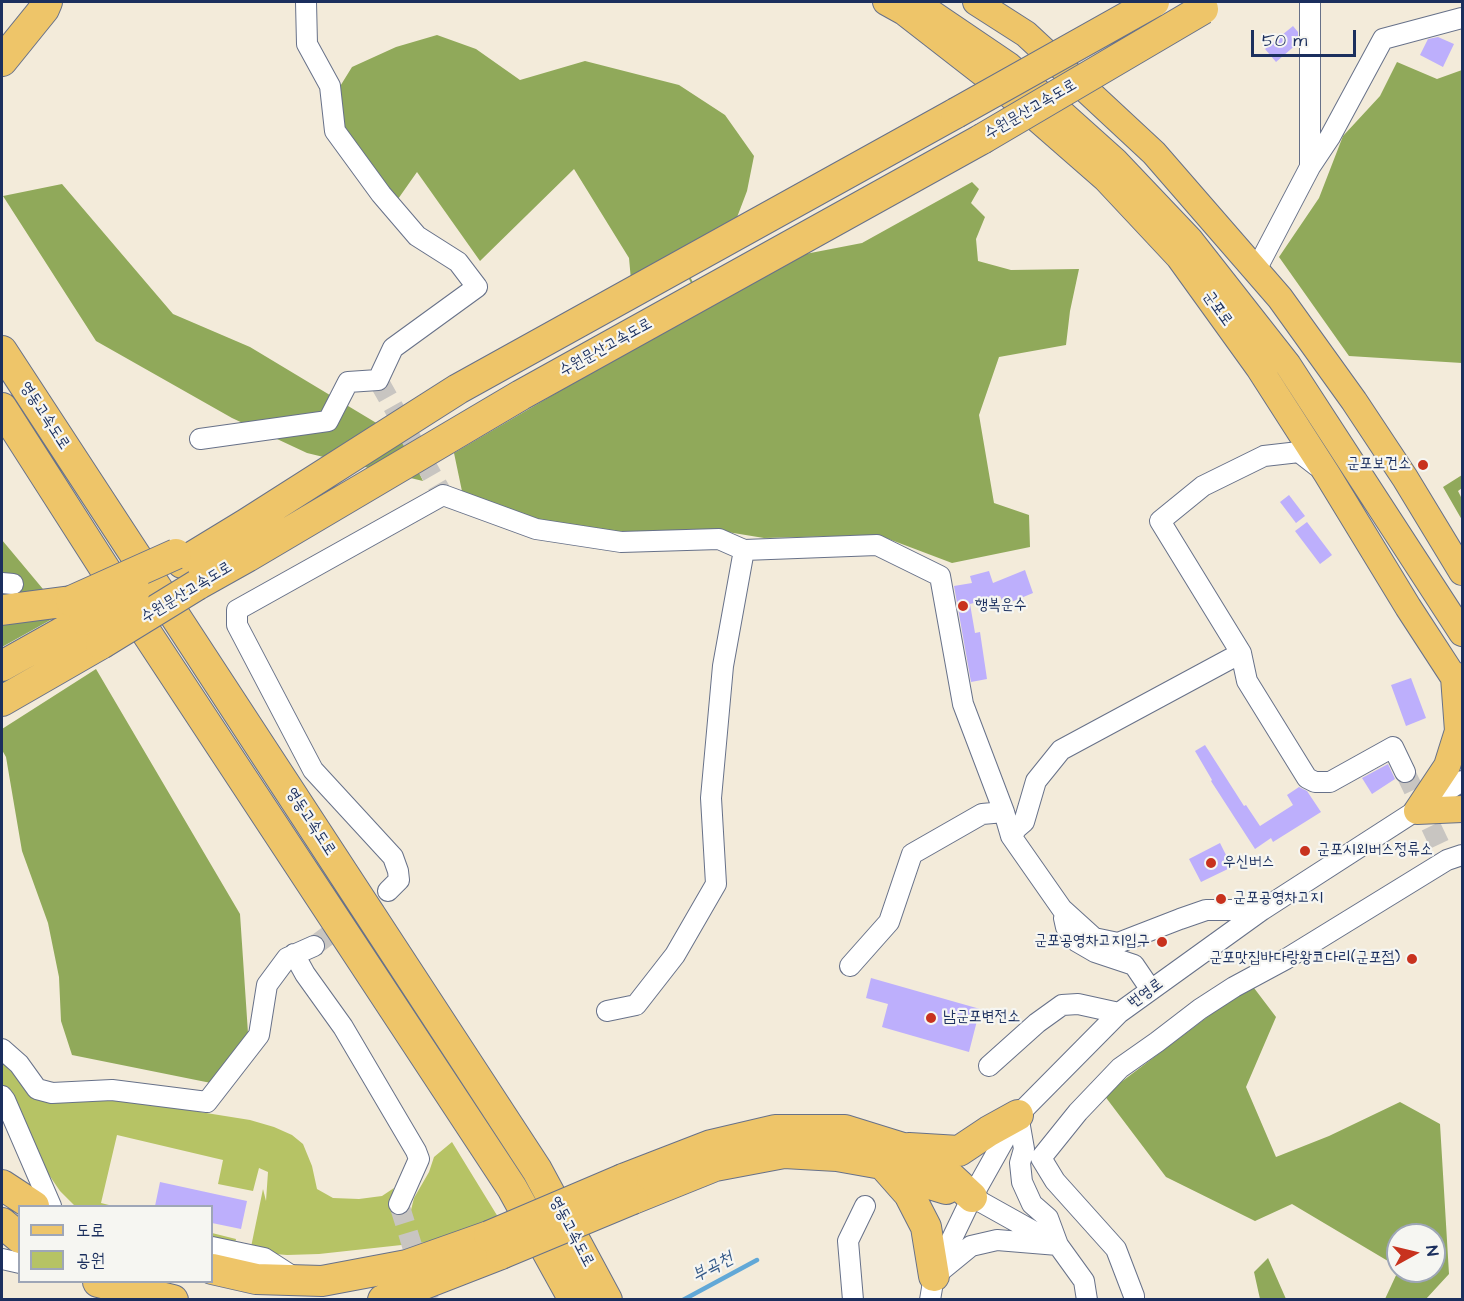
<!DOCTYPE html>
<html>
<head>
<meta charset="utf-8">
<style>
	body { margin:0 }
	#map { position:relative; width:1464px; height:1301px; overflow:hidden; background:#f3ebda; font-family:"Architects Daughter","Poor Story",sans-serif }
	canvas { display:block }
	.frame { position:absolute; inset:0; border:3px solid #1b2f5e; pointer-events:none }
	.legend { position:absolute; left:18px; top:1205px; width:195px; height:78px; box-sizing:border-box; background:#f6f6f2; border:2px solid #9ea6b7; margin:0; padding:8px 10px; list-style:none; font-size:18px; color:#1b2f5e }
	.legend li { display:flex; align-items:center; gap:12px; height:30px }
	.legend b { width:30px; border:2px solid #9ea6b7 }
	.north { position:absolute; left:1386px; top:1223px; width:60px; height:60px; box-sizing:border-box; background:#f6f6f2; border:2px solid #9ea6b7; border-radius:50%; rotate:82deg; font-size:16px; font-weight:700; line-height:24px; text-align:center; color:#1b2f5e }
	.north::after { content:''; display:block; margin:auto; width:21px; height:27px; background:#c8321e; clip-path:polygon(50% 0,100% 100%,50% 72%,0 100%) }
	.scale { position:absolute; left:1251px; top:30px; width:105px; height:27px; box-sizing:border-box; border:3px solid #1b2f5e; border-top:0; padding-left:8px; font-size:18px; line-height:21px; white-space:nowrap; color:#1b2f5e; -webkit-text-stroke:4px #f6f6f2; paint-order:stroke }
</style>
</head>
<body>
<div id="map">
<canvas width="1464" height="1301"></canvas>
<div class="frame"></div>
<ul class="legend">
<li><b style="height:8px;background:#eec569"></b>도로</li>
<li><b style="height:16px;background:#b6c365"></b>공원</li>
</ul>
<div class="north">N</div>
<div class="scale">50 m</div>
</div>
<script>
const ctx = document.querySelector('canvas').getContext('2d');
ctx.lineJoin = 'round';
function fill(path, color) {
  ctx.fillStyle = color;
  ctx.fill(path, 'evenodd');
}
function toPath(rows) {
  const path = new Path2D();
  for (const r of rows) {
    path.moveTo(r[0], r[1]);
    for (let i = 2; i < r.length; i += 2) path.lineTo(r[i], r[i + 1]);
  }
  return path;
}
function stroke(path, color, width, dash) {
  ctx.strokeStyle = color;
  ctx.lineWidth = width;
  ctx.lineCap = dash ? 'butt' : 'round';
  ctx.setLineDash(dash || []);
  ctx.stroke(path);
}
function drawText(font, color, halo, rows, align = 'center') {
  ctx.font = font + ' "Architects Daughter","Poor Story",sans-serif';
  ctx.lineWidth = 4.5;
  ctx.setLineDash([]);
  ctx.textBaseline = 'middle';
  ctx.strokeStyle = halo;
  ctx.fillStyle = color;
  for (const [text, x, y, turn = 0] of rows) {
    ctx.save();
    ctx.translate(x, y);
    ctx.rotate((+turn || 0) * Math.PI / 180);
    ctx.textAlign = isNaN(turn) ? turn : align;
    if (halo) ctx.strokeText(text, 0, 0);
    ctx.fillText(text, 0, 0);
    ctx.restore();
  }
}
const green = toPath([
	[2,1054,26,1082,142,1099,200,1112,250,1120,274,1127,292,1135,303,1144,312,1166,317,1189,333,1198,359,1199,382,1196,394,1188,390,1201,396,1213,411,1210,414,1198,429,1172,434,1157,452,1142,498,1217,429,1242,319,1254,287,1255,251,1252,212,1242,212,1233,236,1239,235,1244,251,1247,263,1189,266,1201,268,1172,259,1168,253,1191,218,1184,223,1160,117,1135,101,1203,109,1205,109,1206,75,1206,60,1191,47,1172,18,1108,2,1086]
]);
const forest = toPath([
	[437,35,476,49,520,80,585,61,679,85,725,115,754,156,747,191,736,220,679,253,704,306,795,256,862,243,972,182,979,189,971,203,985,217,976,239,978,261,1011,270,1079,269,1070,311,1066,345,999,357,979,415,994,503,1029,515,1030,547,952,563,878,535,764,538,709,529,621,535,538,520,463,496,454,453,703,307,677,255,631,280,629,258,574,169,480,261,417,172,398,199,344,130,339,88,352,67,396,47],
	[1397,62,1437,79,1462,70,1462,363,1349,356,1279,257,1319,198,1343,136,1380,96],
	[62,184,173,314,250,347,403,439,423,481,307,453,232,418,96,341,3,196],
	[1462,475,1462,488,1458,491,1462,499,1462,520,1443,487],
	[2,540,63,613,2,647],
	[96,669,240,914,250,1063,211,1083,72,1055,61,1021,59,977,48,923,22,851,6,757,2,750,2,729],
	[1251,984,1276,1017,1246,1087,1276,1157,1329,1136,1400,1102,1440,1124,1449,1274,1426,1299,1385,1299,1398,1271,1434,1271,1434,1235,1398,1235,1398,1267,1292,1204,1255,1221,1166,1177,1104,1095],
	[1268,1258,1286,1299,1260,1299,1254,1272]
]);
const stream = toPath([
	[683,1300,757,1260]
]);
const building = toPath([
	[1293,26,1298,32,1298,43,1276,62,1265,49],
	[1438,37,1454,44,1443,67,1420,55,1428,39],
	[1289,495,1305,516,1296,523,1280,502],
	[1307,522,1332,555,1320,564,1295,531],
	[1025,570,1033,593,1004,605,1000,596,970,604,975,633,980,632,987,679,971,682,954,586,972,583,970,576,989,571,993,583],
	[1411,678,1426,718,1406,726,1391,685],
	[1205,745,1244,806,1246,805,1260,826,1293,805,1287,795,1299,787,1307,791,1321,812,1273,842,1271,838,1255,849,1211,781,1212,780,1195,751],
	[1388,764,1395,779,1372,794,1362,778],
	[1220,843,1232,867,1201,882,1189,859],
	[871,978,980,1009,969,1052,882,1027,888,1004,866,998],
	[160,1182,247,1201,241,1229,212,1223,212,1206,155,1206]
]);
const minorTunnel = toPath([
	[378,380,443,495],
	[1405,772,1447,860],
	[314,946,388,891],
	[399,1204,429,1300]
]);
const minor = toPath([
	[1310,167,1330,137,1383,39,1462,18],
	[1256,270,1310,167,1310,2],
	[200,439,328,421,348,382,378,380,393,348,477,287,458,262,417,236,381,194,335,131,330,86,307,44,306,2],
	[1317,466,1299,452,1264,456,1203,486,1160,521,1241,653,1247,681,1307,778,1315,782,1330,782,1393,747,1405,772],
	[2,583,13,584],
	[1011,836,1017,828,1024,822,1036,781,1061,750,1241,653],
	[388,891,399,880,398,871,393,857,313,770,237,625,237,610,443,495,536,529,621,542,719,539,744,550,877,545,940,576,963,704,1004,812],
	[1064,918,1066,927,1076,941,1095,952,1134,965,1151,990],
	[294,954,305,974,343,1027,416,1151,419,1159,399,1204],
	[850,966,889,922,912,854,982,814,1004,812,1011,836,1062,909,1094,938,1118,943,1180,919,1206,910,1262,910],
	[607,1011,636,1005,675,955,716,884,711,798,723,666,744,550],
	[2,1049,19,1064,37,1089,52,1093,112,1090,207,1102,259,1035,267,985,287,958,314,946],
	[989,1066,1037,1023,1062,1005,1078,1004,1119,1013],
	[2,1096,5,1100,51,1206],
	[972,1197,1058,1245,1084,1281,1087,1300],
	[212,1247,264,1258,295,1278],
	[2,1259,20,1263],
	[938,1273,971,1246,997,1240,1058,1245,1048,1218,1032,1204,1022,1182,1020,1163,1024,1149,1018,1115],
	[853,1300,848,1241,865,1206],
	[930,1300,934,1276,972,1197,1018,1115,1119,1013,1262,910,1462,781],
	[1134,1300,1134,1296,1116,1249,1055,1181,1041,1158,1078,1112,1120,1068,1157,1042,1200,1009,1234,987,1286,959,1447,860,1462,855]
]);
const major = toPath([
	[886,2,904,12,1003,89,1106,179,1179,257,1259,368,1327,474,1408,607,1462,690],
	[915,2,1008,65,1115,161,1190,240,1288,365,1462,633],
	[976,2,1026,34,1154,153,1280,298,1354,401,1405,478,1462,572],
	[1417,811,1447,766,1458,731,1454,677,1458,676],
	[1417,811,1462,809]
]);
const highway = toPath([
	[2,61,44,9,47,2],
	[2,351,537,1170,607,1300],
	[2,408,119,591,512,1188,574,1300],
	[182,563,246,524,458,389,956,113],
	[197,585,247,557,521,395,982,139],
	[2,610,71,601],
	[2,666,84,620],
	[2,701,101,644],
	[909,1148,959,1151,989,1131,1018,1115],
	[886,1168,909,1194,926,1227,934,1276],
	[623,1179,711,1145,775,1130,845,1130,903,1148,945,1172,972,1197],
	[2,1185,34,1206],
	[633,1199,715,1166,784,1153,837,1156,882,1164,933,1185,946,1189],
	[2,1223,20,1238],
	[212,1269,256,1279,322,1281,407,1265,489,1236],
	[98,1282,173,1300],
	[383,1300,501,1254]
]);
const highwayBridge = toPath([
	[956,113,1154,2],
	[982,139,1203,9],
	[71,601,176,554],
	[84,620,135,590],
	[101,644,197,585],
	[489,1236,623,1179],
	[501,1254,633,1199]
]);
const markers = [
	[1423,465,6,"#c8321e"],
	[963,606,6,"#c8321e"],
	[1305,851,6,"#c8321e"],
	[1211,863,6,"#c8321e"],
	[1221,899,6,"#c8321e"],
	[1162,942,6,"#c8321e"],
	[1412,959,6,"#c8321e"],
	[931,1018,6,"#c8321e"]
];
const streetNames = [
	["수원문산고속도로",1031,110,-30],
	["군포로",1217,309,54],
	["수원문산고속도로",606,348,-29],
	["영동고속도로",44,416,57],
	["수원문산고속도로",187,593,-31],
	["영동고속도로",310,822,57],
	["번영로",1146,994,-36],
	["영동고속도로",571,1232,62]
];
const poiNames = [
	["군포보건소",1411,465,"right"],
	["행복운수",975,606],
	["군포시외버스정류소",1317,851],
	["우신버스",1223,863],
	["군포공영차고지",1233,899],
	["군포공영차고지입구",1150,942,"right"],
	["군포맛집바다랑왕코다리(군포점)",1400,959,"right"],
	["남군포변전소",943,1018]
];
const waterNames = [
	["부곡천",713,1268,-28]
];
fill(green, '#b6c365');
fill(forest, '#90a95a');
stroke(stream, '#61a8d7', 4.5);
fill(building, '#bdaffc');
stroke(minorTunnel, '#c8c5c1', 20, [20, 10]);
stroke(minor, '#677189', 22);
stroke(major, '#677189', 28);
stroke(highway, '#677189', 32);
stroke(minor, '#fff', 20);
stroke(major, '#eec569', 26);
stroke(highway, '#eec569', 30);
stroke(highwayBridge, '#677189', 32, []);
stroke(highwayBridge, '#eec569', 30);
for (const [x, y, r, color] of markers) {
  const dot = new Path2D();
  dot.arc(x, y, r, 0, 2 * Math.PI);
  ctx.fillStyle = color;
  ctx.fill(dot);
  stroke(dot, '#f6f6f2', 2);
}
drawText('16px', '#1b2f5e', '#f6f6f2', streetNames);
drawText('16px', '#1b2f5e', '#f6f6f2', poiNames, 'left');
drawText('italic 18px', '#345988', '#f6f6f2', waterNames);
</script>
</body>
</html>
